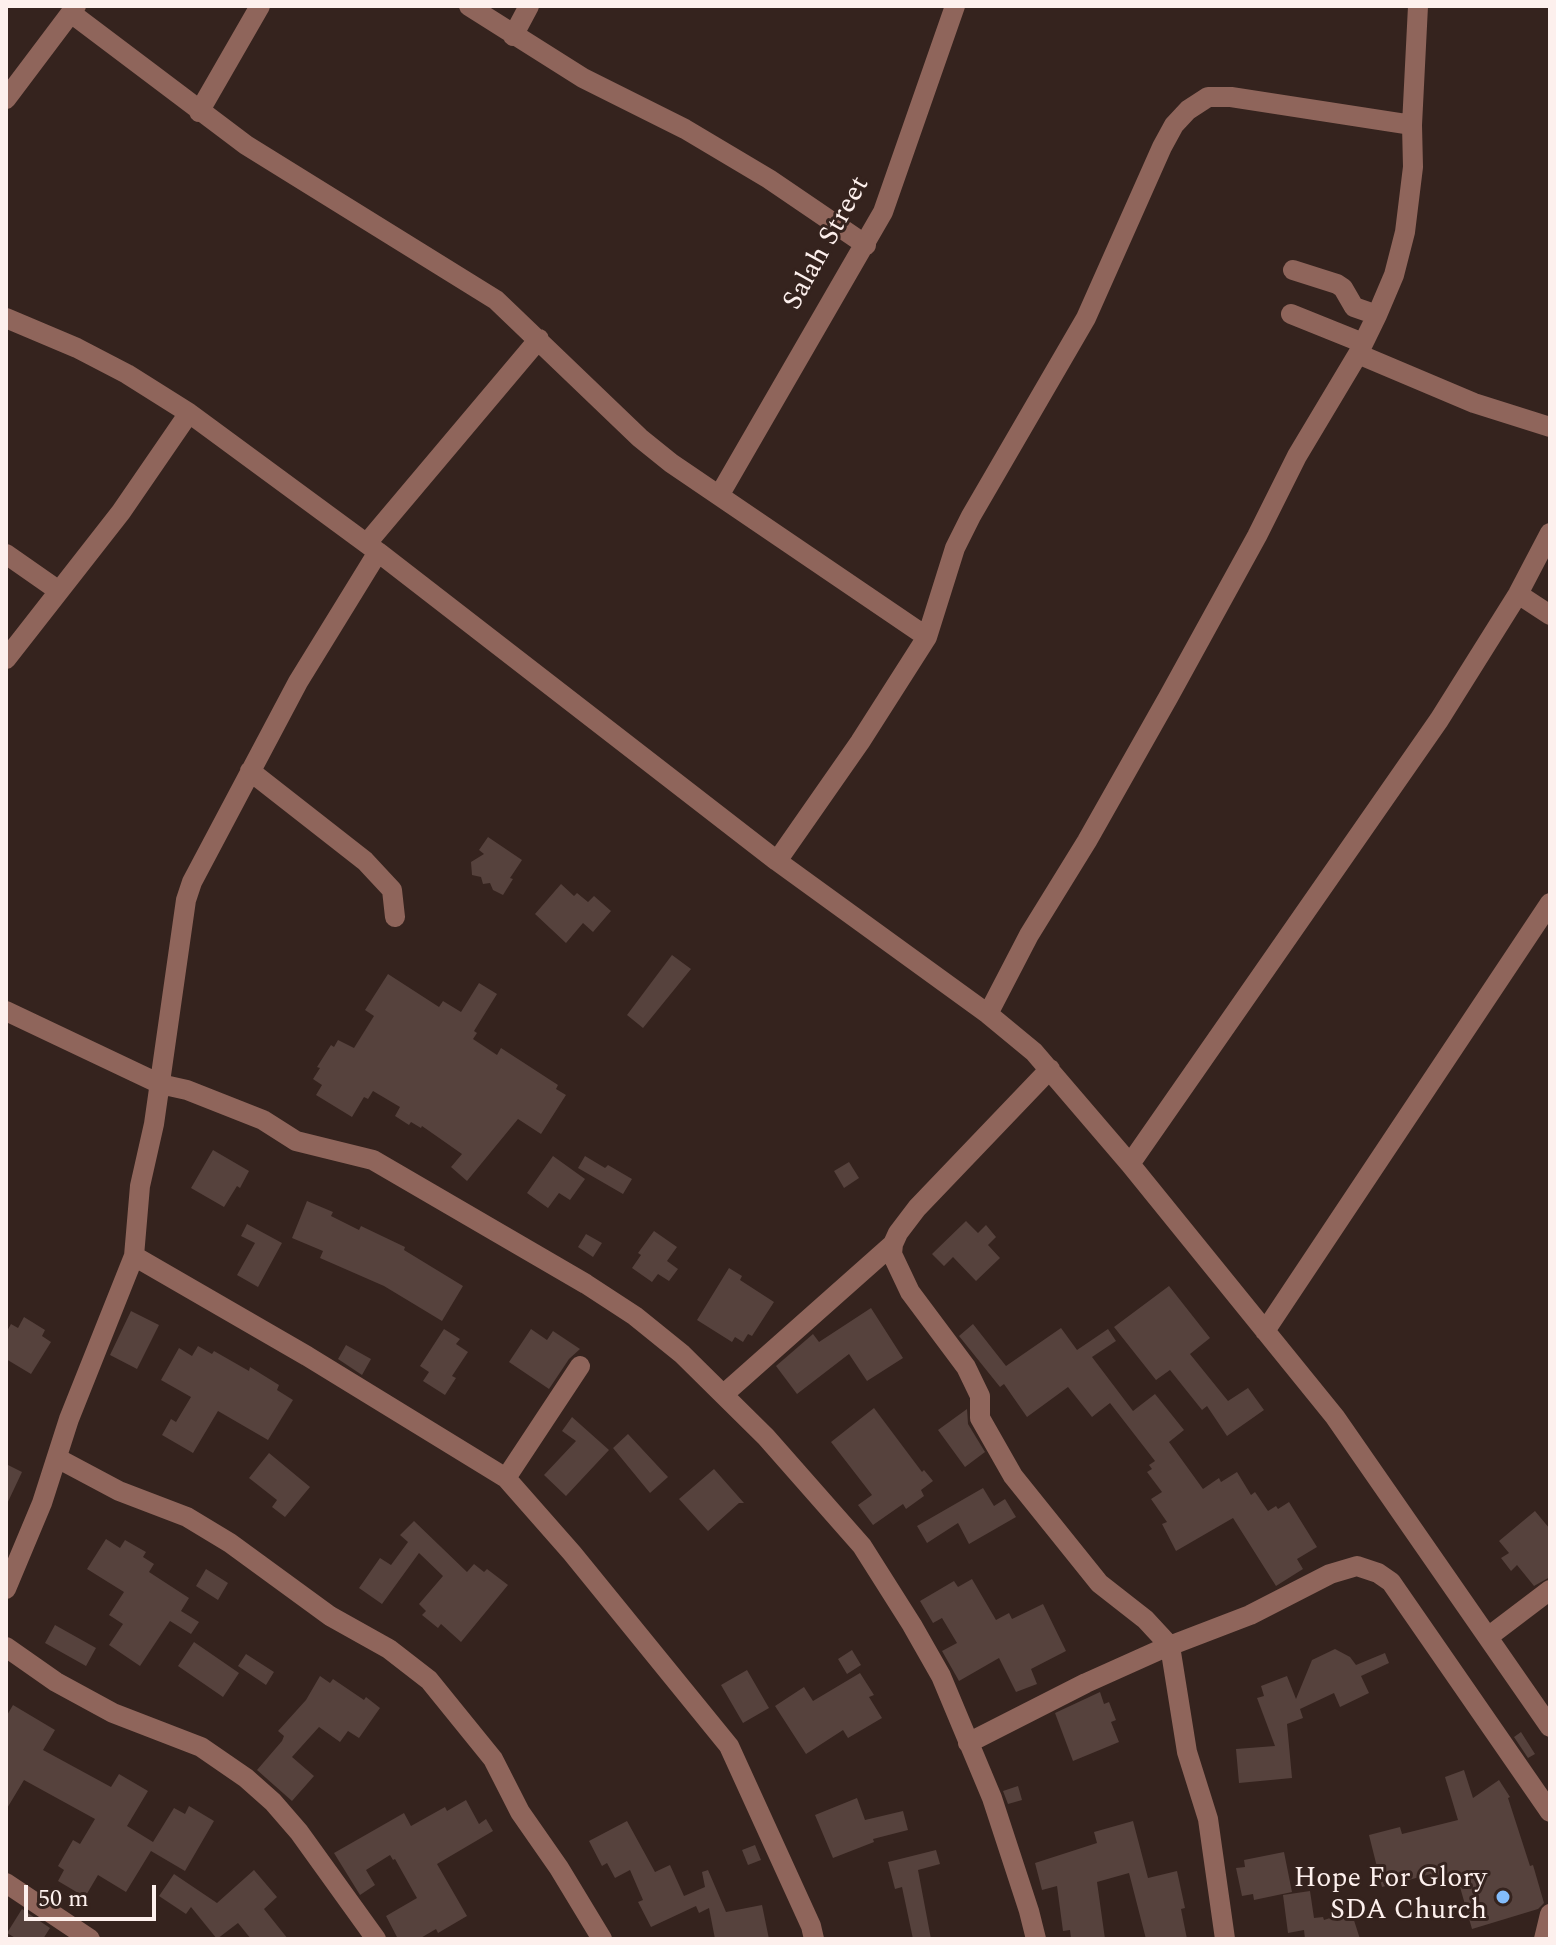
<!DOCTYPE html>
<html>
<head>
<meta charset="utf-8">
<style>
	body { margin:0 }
	#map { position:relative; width:1556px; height:1945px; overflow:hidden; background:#35231e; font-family:Spectral,serif }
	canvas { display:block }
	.frame { position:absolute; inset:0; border:8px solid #fdf0ed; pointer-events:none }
	.scale { position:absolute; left:24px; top:1885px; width:132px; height:36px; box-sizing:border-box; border:4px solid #fdf0ed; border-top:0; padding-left:10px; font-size:24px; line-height:28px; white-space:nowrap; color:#fdf0ed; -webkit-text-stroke:6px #35231e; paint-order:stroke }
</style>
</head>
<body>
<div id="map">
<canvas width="1556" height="1945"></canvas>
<div class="frame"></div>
<div class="scale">50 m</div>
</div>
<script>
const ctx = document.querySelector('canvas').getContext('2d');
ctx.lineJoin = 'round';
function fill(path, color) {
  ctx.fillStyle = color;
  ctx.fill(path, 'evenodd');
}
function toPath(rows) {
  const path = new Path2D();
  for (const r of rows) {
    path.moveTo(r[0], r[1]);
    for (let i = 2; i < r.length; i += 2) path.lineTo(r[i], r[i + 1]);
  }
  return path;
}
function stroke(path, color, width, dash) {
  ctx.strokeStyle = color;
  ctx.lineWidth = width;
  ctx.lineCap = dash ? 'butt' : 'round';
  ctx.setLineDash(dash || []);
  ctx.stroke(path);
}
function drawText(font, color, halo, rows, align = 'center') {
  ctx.font = font + ' Spectral,serif';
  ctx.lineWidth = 6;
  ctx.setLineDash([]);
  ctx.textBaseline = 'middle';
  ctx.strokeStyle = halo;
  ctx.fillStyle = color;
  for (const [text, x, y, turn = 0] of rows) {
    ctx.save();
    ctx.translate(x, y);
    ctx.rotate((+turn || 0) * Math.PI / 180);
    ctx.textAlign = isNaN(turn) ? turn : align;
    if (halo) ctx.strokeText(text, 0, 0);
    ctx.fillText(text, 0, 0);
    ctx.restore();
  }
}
const building = toPath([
	[488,837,522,860,510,878,513,879,503,895,493,890,490,883,483,884,481,877,472,875,471,862,484,854,479,850],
	[561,884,574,896,577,893,588,902,594,896,611,911,593,932,583,923,566,943,535,914],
	[672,955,691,969,643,1028,627,1015],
	[388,974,439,1007,443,1001,461,1012,479,983,497,994,474,1031,477,1033,473,1039,497,1055,501,1048,558,1085,556,1089,566,1095,541,1134,518,1119,467,1181,451,1167,462,1154,422,1126,421,1128,411,1122,409,1125,395,1116,400,1107,373,1091,368,1099,364,1097,352,1117,316,1095,322,1085,313,1079,320,1068,317,1067,331,1045,334,1047,338,1040,354,1048,374,1016,365,1010],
	[213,1150,249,1171,240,1188,237,1186,224,1207,191,1188],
	[553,1156,585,1179,570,1200,559,1193,548,1208,527,1193],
	[585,1156,605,1168,608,1165,632,1179,623,1194,578,1168],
	[849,1162,859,1178,844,1188,834,1171],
	[307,1201,333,1212,331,1216,359,1230,361,1226,405,1247,404,1250,463,1286,442,1321,384,1286,320,1258,323,1251,292,1238],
	[966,1221,978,1233,986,1225,996,1237,988,1245,1000,1258,976,1281,953,1257,944,1266,932,1254],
	[247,1224,282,1243,258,1287,237,1275,255,1243,241,1236],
	[654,1231,677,1247,667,1261,678,1269,669,1281,658,1274,652,1282,632,1268,641,1255,638,1253],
	[586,1234,602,1243,593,1257,578,1247],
	[729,1268,742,1276,740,1280,774,1302,752,1336,748,1334,743,1342,735,1337,732,1342,697,1320],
	[1169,1286,1210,1338,1190,1354,1228,1401,1248,1388,1264,1410,1227,1436,1207,1406,1202,1410,1170,1370,1156,1380,1114,1327],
	[871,1308,903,1358,867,1381,849,1354,797,1394,776,1366,813,1334,819,1342],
	[131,1311,159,1325,137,1369,110,1355],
	[24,1317,45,1330,42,1336,51,1342,31,1374,6,1359,6,1333,11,1324,18,1328],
	[973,1324,1006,1366,1061,1328,1077,1350,1108,1329,1116,1341,1092,1357,1133,1411,1155,1394,1184,1430,1169,1442,1203,1489,1219,1478,1221,1482,1237,1472,1251,1495,1255,1492,1268,1511,1276,1506,1278,1509,1289,1502,1317,1547,1297,1559,1303,1569,1276,1586,1233,1518,1176,1551,1162,1524,1167,1522,1151,1499,1162,1492,1147,1472,1152,1469,1149,1465,1155,1461,1110,1403,1092,1417,1068,1387,1027,1417,1004,1384,1000,1387,959,1336],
	[444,1329,460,1339,456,1344,468,1352,452,1376,456,1378,445,1395,423,1381,429,1372,420,1366],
	[531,1329,547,1340,553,1331,580,1349,569,1359,549,1389,509,1362],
	[346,1345,371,1359,362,1375,338,1359],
	[198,1346,212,1354,214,1351,249,1371,250,1367,279,1385,277,1390,293,1400,268,1440,218,1411,193,1453,162,1435,171,1419,176,1422,191,1397,161,1380,179,1348,192,1356],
	[874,1408,922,1472,924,1470,933,1481,921,1490,924,1496,906,1509,903,1504,873,1525,858,1505,872,1495,831,1442],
	[967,1409,968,1424,985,1452,965,1467,938,1430],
	[572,1417,609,1450,566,1496,544,1475,576,1441,562,1431],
	[628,1434,668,1477,650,1493,613,1448],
	[269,1453,310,1487,285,1517,272,1507,277,1500,249,1478],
	[6,1464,22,1472,6,1506],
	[714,1469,744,1503,739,1503,708,1531,679,1499],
	[983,1488,994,1506,1005,1499,1016,1517,969,1544,958,1523,927,1543,917,1526],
	[1535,1511,1550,1529,1550,1577,1534,1586,1517,1565,1511,1571,1501,1558,1509,1553,1499,1541],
	[414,1521,467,1572,474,1564,484,1572,487,1569,508,1585,461,1642,441,1624,438,1628,422,1615,426,1611,419,1604,443,1576,419,1553,382,1604,359,1588,380,1558,391,1565,408,1542,400,1535],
	[106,1539,120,1548,125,1540,146,1552,143,1557,154,1564,149,1572,189,1598,181,1611,199,1622,191,1634,170,1621,140,1666,109,1645,123,1624,109,1615,124,1592,87,1569],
	[206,1569,228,1583,218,1600,196,1586],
	[972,1579,996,1620,1009,1613,1012,1619,1043,1604,1066,1651,1031,1669,1037,1684,1016,1692,999,1658,959,1681,942,1651,957,1643,942,1618,933,1623,920,1601,954,1581,958,1587],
	[55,1625,96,1648,86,1666,45,1643],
	[194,1642,239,1673,223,1697,178,1666],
	[1335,1649,1350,1657,1356,1665,1385,1653,1389,1663,1361,1676,1369,1693,1340,1707,1334,1693,1300,1709,1303,1718,1287,1724,1292,1778,1239,1783,1236,1749,1275,1746,1257,1698,1264,1696,1261,1686,1287,1676,1296,1699,1312,1660],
	[852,1650,861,1665,847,1674,838,1659],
	[246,1654,274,1672,266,1685,238,1666],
	[747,1670,769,1708,743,1723,721,1685],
	[860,1673,874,1695,869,1697,882,1718,848,1738,843,1730,806,1754,775,1706,804,1687,813,1701],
	[320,1676,330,1683,333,1679,364,1700,366,1697,380,1708,359,1738,348,1731,340,1742,319,1727,292,1757,314,1776,292,1801,257,1770,282,1741,284,1736,278,1731,306,1700],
	[1100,1692,1104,1704,1109,1702,1116,1720,1111,1722,1119,1742,1073,1761,1055,1713],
	[13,1705,55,1730,43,1750,111,1787,119,1774,148,1791,127,1826,153,1842,174,1808,185,1814,189,1806,214,1821,185,1871,151,1851,126,1892,98,1875,85,1897,58,1881,64,1870,58,1866,73,1840,80,1844,95,1819,24,1780,6,1810,6,1717],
	[1521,1732,1535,1754,1528,1758,1514,1737],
	[1464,1770,1473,1798,1499,1780,1510,1797,1508,1798,1530,1866,1533,1865,1544,1903,1538,1909,1472,1929,1456,1873,1432,1879,1431,1874,1382,1887,1369,1835,1400,1827,1402,1834,1458,1820,1445,1777],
	[1018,1786,1022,1800,1008,1804,1003,1791],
	[857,1798,865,1820,903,1811,908,1830,873,1839,874,1842,833,1858,815,1815],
	[466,1800,479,1824,486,1819,493,1831,437,1864,467,1916,438,1933,436,1929,419,1939,398,1939,386,1916,417,1898,395,1859,393,1860,390,1855,366,1870,375,1885,360,1895,334,1853,404,1813,411,1826,445,1807,447,1811],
	[627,1821,655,1872,670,1865,684,1896,705,1887,702,1872,708,1870,726,1912,762,1905,769,1939,715,1939,709,1908,699,1913,696,1906,651,1927,638,1902,643,1900,630,1870,615,1878,607,1863,602,1866,589,1841],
	[1133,1821,1148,1878,1177,1871,1185,1908,1181,1909,1187,1939,1146,1939,1129,1873,1097,1882,1105,1939,1071,1939,1070,1930,1063,1931,1057,1886,1042,1890,1035,1863,1097,1843,1094,1832],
	[755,1845,761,1860,748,1865,742,1850],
	[936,1850,940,1864,918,1870,931,1939,913,1939,902,1887,895,1889,888,1862],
	[1284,1852,1292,1892,1254,1900,1253,1894,1242,1896,1236,1868,1245,1867,1244,1860],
	[254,1870,277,1897,264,1909,288,1939,251,1939,238,1923,217,1939,191,1907,186,1914,159,1896,174,1874,217,1903],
	[1310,1891,1314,1918,1323,1917,1324,1920,1351,1911,1360,1939,1305,1939,1304,1930,1288,1933,1283,1895],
	[22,1909,50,1928,43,1939,17,1939,7,1933]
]);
const minor = toPath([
	[469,6,583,78,685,129,769,179,866,245],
	[71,13,246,145,496,300,640,438,671,463,927,637],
	[513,36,529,6],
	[6,99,76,6],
	[199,112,260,6],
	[1293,270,1337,284,1343,288,1354,307,1377,315],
	[1291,314,1363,343],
	[6,318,77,348,127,374,189,413,378,552,777,861,988,1014,1034,1052,1130,1164,1335,1417,1550,1727],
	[1358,354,1474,403,1550,427],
	[720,494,883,212,955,6],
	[367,543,539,339],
	[6,554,59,591],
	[1518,594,1550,615],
	[6,659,121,512,189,413],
	[250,771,365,861,392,890,395,917],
	[777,861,860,742,927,637,955,548,971,516,1086,318,1162,147,1174,125,1188,110,1208,97,1231,97,1412,125],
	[6,1011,160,1084,187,1090,263,1120,296,1141,373,1160,586,1284,635,1316,682,1354,766,1437,862,1546,912,1625,941,1676,992,1798,1029,1911,1036,1939],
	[988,1014,1029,935,1087,841,1169,696,1257,536,1297,456,1358,354,1377,315,1394,275,1405,232,1413,167,1412,125,1418,6],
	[1050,1069,917,1208,898,1233,893,1244,892,1254,910,1292,966,1367,980,1396,980,1418,1013,1476,1099,1583,1145,1619,1170,1646,1187,1752,1208,1819,1225,1939],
	[1130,1164,1439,720,1518,594,1550,533],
	[134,1256,307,1356,506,1478,572,1553,729,1746,811,1926,814,1939],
	[1265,1331,1550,903],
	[724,1394,893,1244],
	[57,1458,119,1491,187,1517,230,1543,330,1616,389,1649,429,1680,493,1759,520,1812,559,1868,602,1939],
	[506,1478,580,1366],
	[6,1589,42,1503,69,1419,134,1256,140,1186,154,1124,186,900,192,882,298,682,378,552],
	[1488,1637,1550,1590],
	[6,1647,56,1682,113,1713,201,1747,246,1778,273,1802,299,1832,376,1939],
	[968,1743,1086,1683,1164,1648,1250,1615,1330,1574,1357,1566,1378,1573,1391,1582,1550,1812],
	[6,1883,90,1939],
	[1544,1939,1550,1914]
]);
const markers = [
	[1503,1897,8,"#83bcfb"]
];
const streetNames = [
	["Salah Street",828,244,-61]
];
const poiNames = [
	["Hope For Glory",1487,1881],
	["SDA Church",1487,1913]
];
fill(building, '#56423d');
stroke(minor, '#8f655b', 20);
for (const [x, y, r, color] of markers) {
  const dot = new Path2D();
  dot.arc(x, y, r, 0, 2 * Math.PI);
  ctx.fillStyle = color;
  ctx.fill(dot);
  stroke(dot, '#35231e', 3);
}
drawText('28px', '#fdf0ed', '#35231e', streetNames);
drawText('28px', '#fdf0ed', '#35231e', poiNames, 'right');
</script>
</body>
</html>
